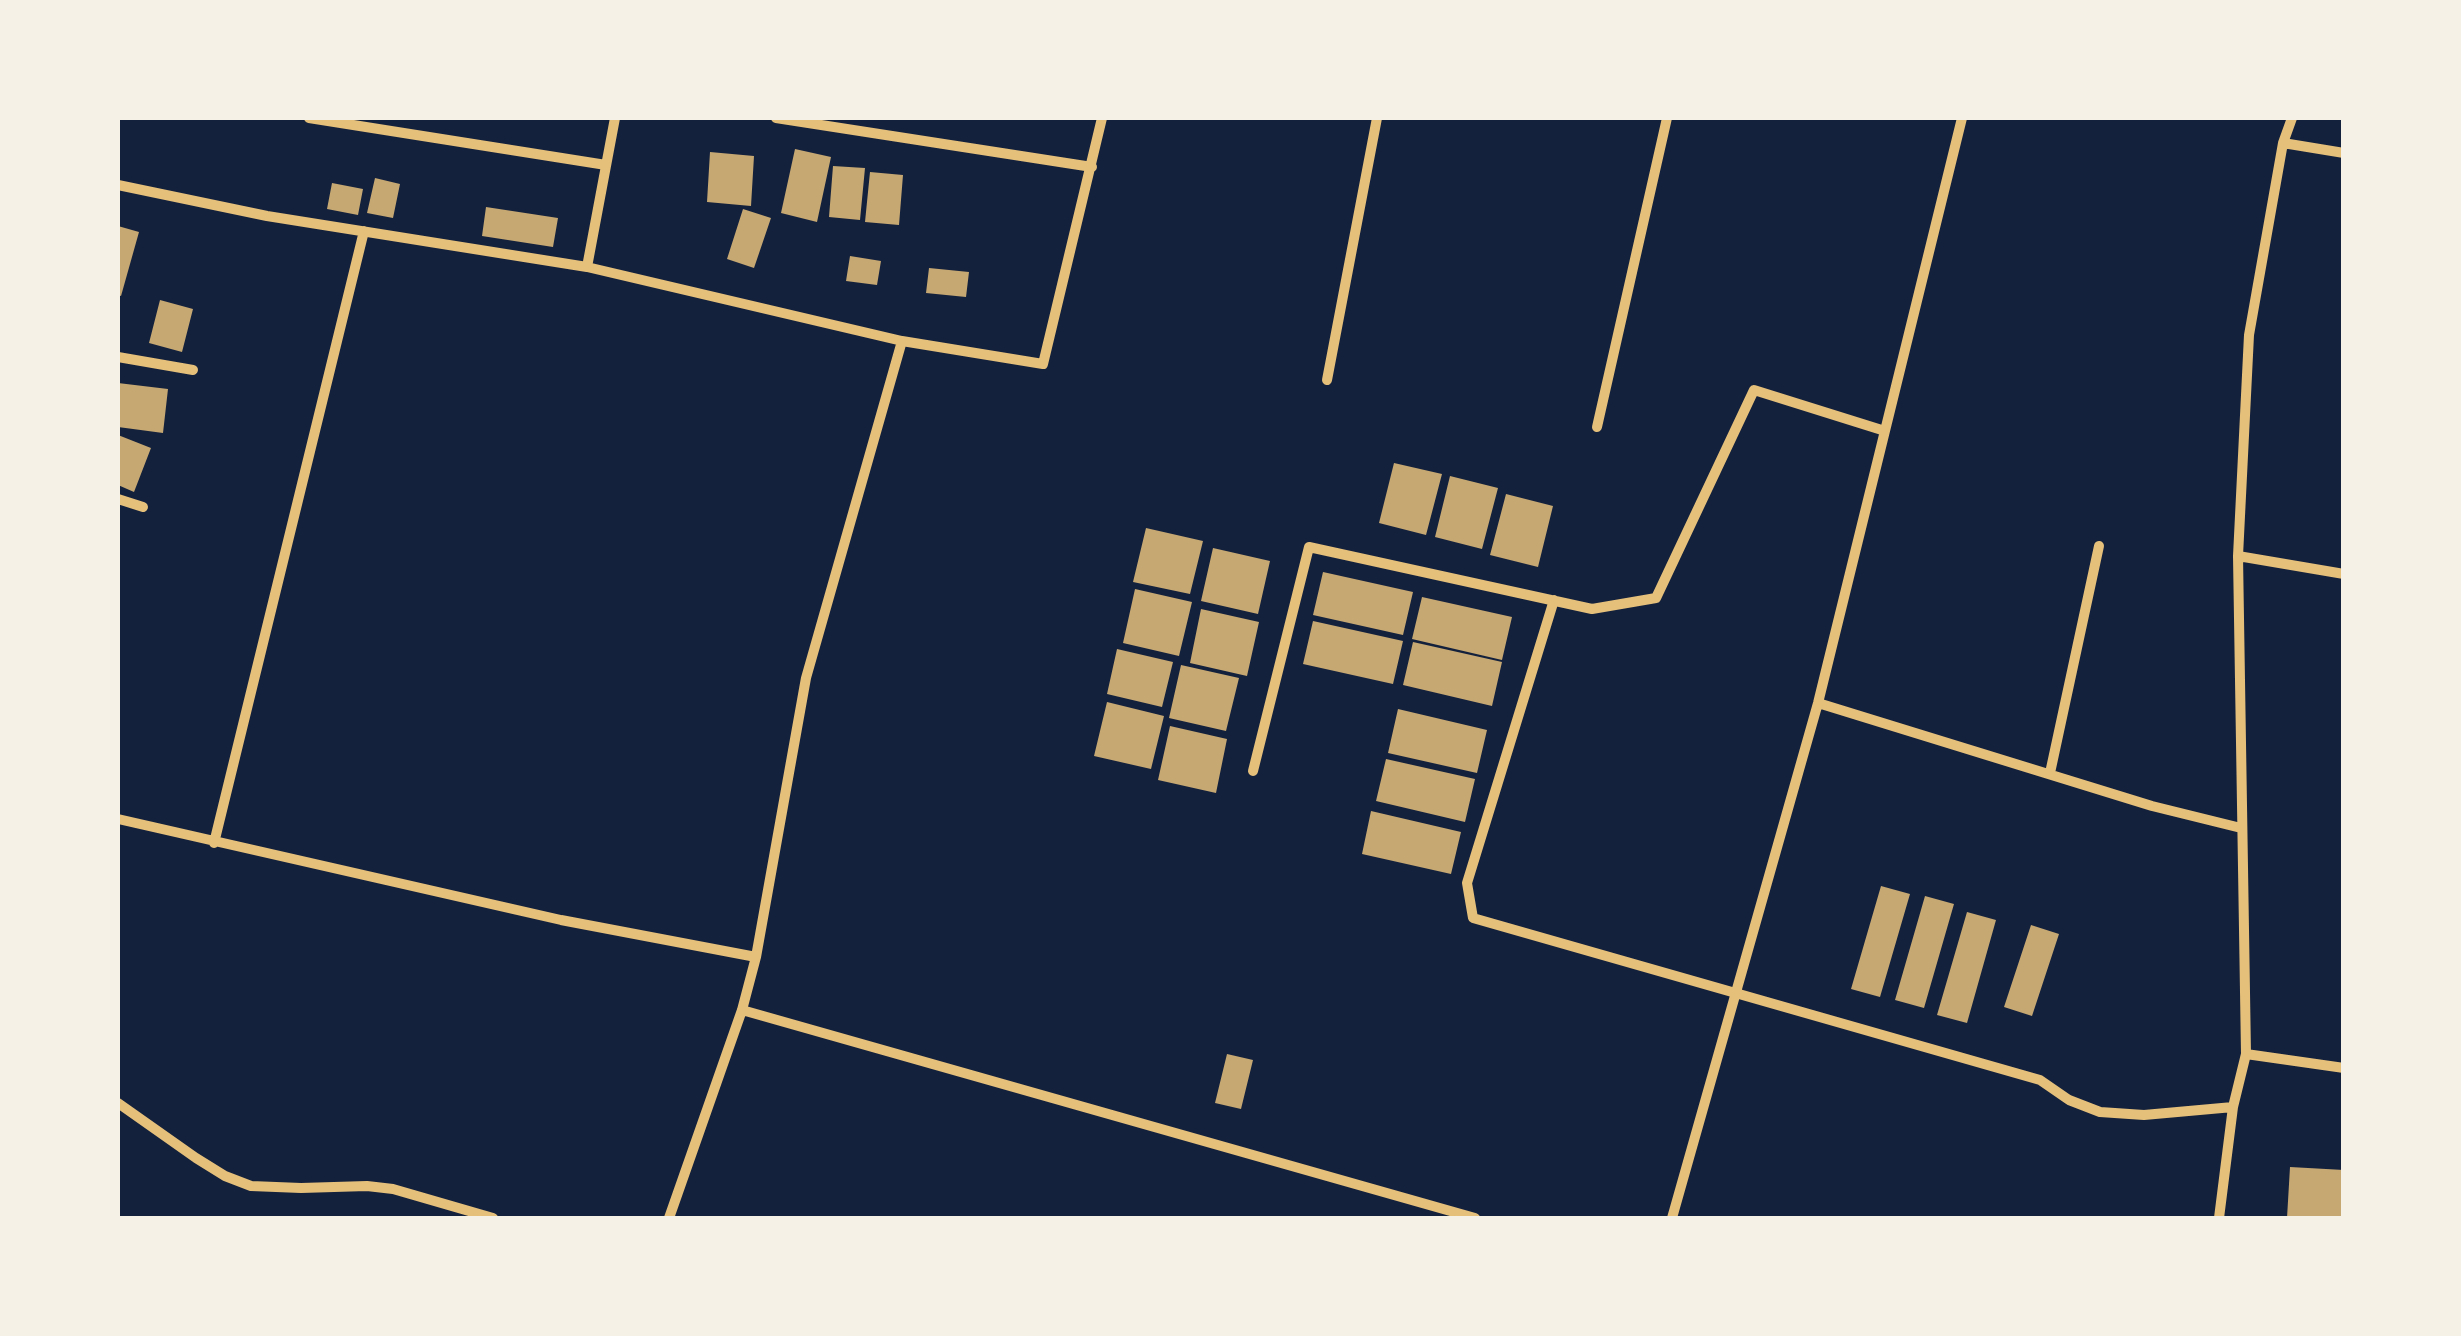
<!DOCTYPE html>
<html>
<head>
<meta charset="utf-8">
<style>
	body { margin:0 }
	#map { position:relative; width:2461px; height:1336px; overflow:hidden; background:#14213d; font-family:"Titillium Web",sans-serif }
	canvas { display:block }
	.frame { position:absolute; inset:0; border:120px solid #f6f1e7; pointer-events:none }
</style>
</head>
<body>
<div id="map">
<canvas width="2461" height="1336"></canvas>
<div class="frame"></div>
</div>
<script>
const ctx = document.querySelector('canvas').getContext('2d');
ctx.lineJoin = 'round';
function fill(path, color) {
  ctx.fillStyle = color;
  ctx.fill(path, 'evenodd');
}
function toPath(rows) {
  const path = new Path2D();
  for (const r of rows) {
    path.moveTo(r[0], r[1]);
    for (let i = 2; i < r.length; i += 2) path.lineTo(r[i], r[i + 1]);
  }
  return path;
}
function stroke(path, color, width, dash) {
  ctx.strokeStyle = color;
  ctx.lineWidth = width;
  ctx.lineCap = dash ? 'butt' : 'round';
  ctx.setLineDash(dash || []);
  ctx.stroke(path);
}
const building = toPath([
	[795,149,831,157,817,222,781,213],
	[710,152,754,156,751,206,707,202],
	[833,166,865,168,860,220,829,217],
	[870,172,903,175,899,225,865,222],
	[375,178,400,184,393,218,367,213],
	[332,183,363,189,358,215,327,209],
	[486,207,558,218,553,247,482,236],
	[743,209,771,218,754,268,727,259],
	[118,226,139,232,121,296,118,295],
	[850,256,881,261,877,285,846,281],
	[929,268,969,272,966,297,926,293],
	[160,300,193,309,182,352,149,343],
	[118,383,168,389,163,433,118,427],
	[118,435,151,448,134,492,118,485],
	[1394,463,1442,474,1426,535,1379,523],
	[1450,476,1498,488,1482,549,1435,537],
	[1506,494,1553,506,1538,567,1490,555],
	[1146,528,1203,541,1190,594,1133,582],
	[1213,548,1270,561,1258,614,1201,601],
	[1323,572,1413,592,1403,635,1313,615],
	[1135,589,1192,602,1179,656,1123,643],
	[1422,597,1512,617,1502,660,1412,639],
	[1201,609,1259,622,1247,676,1190,663],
	[1313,621,1403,641,1393,684,1303,664],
	[1413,642,1502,662,1492,706,1403,685],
	[1117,649,1173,662,1162,707,1107,694],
	[1181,665,1239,678,1226,731,1169,718],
	[1107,702,1164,716,1151,769,1094,756],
	[1398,709,1487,730,1477,773,1388,753],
	[1170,726,1227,739,1216,793,1158,780],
	[1386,759,1475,779,1465,822,1376,801],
	[1371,811,1461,832,1451,874,1362,854],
	[1881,886,1910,894,1880,997,1851,989],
	[1925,896,1954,904,1924,1008,1895,1000],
	[1967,912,1996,920,1967,1023,1937,1015],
	[2031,925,2059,934,2032,1016,2004,1007],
	[1227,1054,1253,1060,1241,1109,1215,1103],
	[2290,1167,2344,1170,2344,1218,2287,1218]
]);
const minor = toPath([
	[309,118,606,165],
	[776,118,1092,167],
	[2283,143,2344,153],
	[118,185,267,216,587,267,902,341,1043,364,1102,118],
	[587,267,615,118],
	[118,357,193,370],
	[1327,380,1377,118],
	[1597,427,1667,118],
	[118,499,143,507],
	[2238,556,2344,574],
	[1554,600,1467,883,1473,918,2040,1080,2069,1100,2100,1112,2144,1115,2233,1107],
	[1818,703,2152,806,2241,828],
	[1253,771,1309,547,1592,609,1656,598,1754,390,1885,431],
	[2050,773,2099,546],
	[118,819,561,920,756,957],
	[214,843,364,231],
	[742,1010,1475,1218],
	[2246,1054,2344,1068],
	[118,1103,196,1158,225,1176,251,1186,301,1188,367,1186,393,1189,493,1218],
	[669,1218,742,1010,756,957,806,678,902,341],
	[1672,1218,1818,703,1962,118],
	[2219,1218,2233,1107,2246,1054,2238,556,2249,335,2283,143,2292,118]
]);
fill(building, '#c6a872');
stroke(minor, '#e5c07b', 10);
</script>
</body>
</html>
